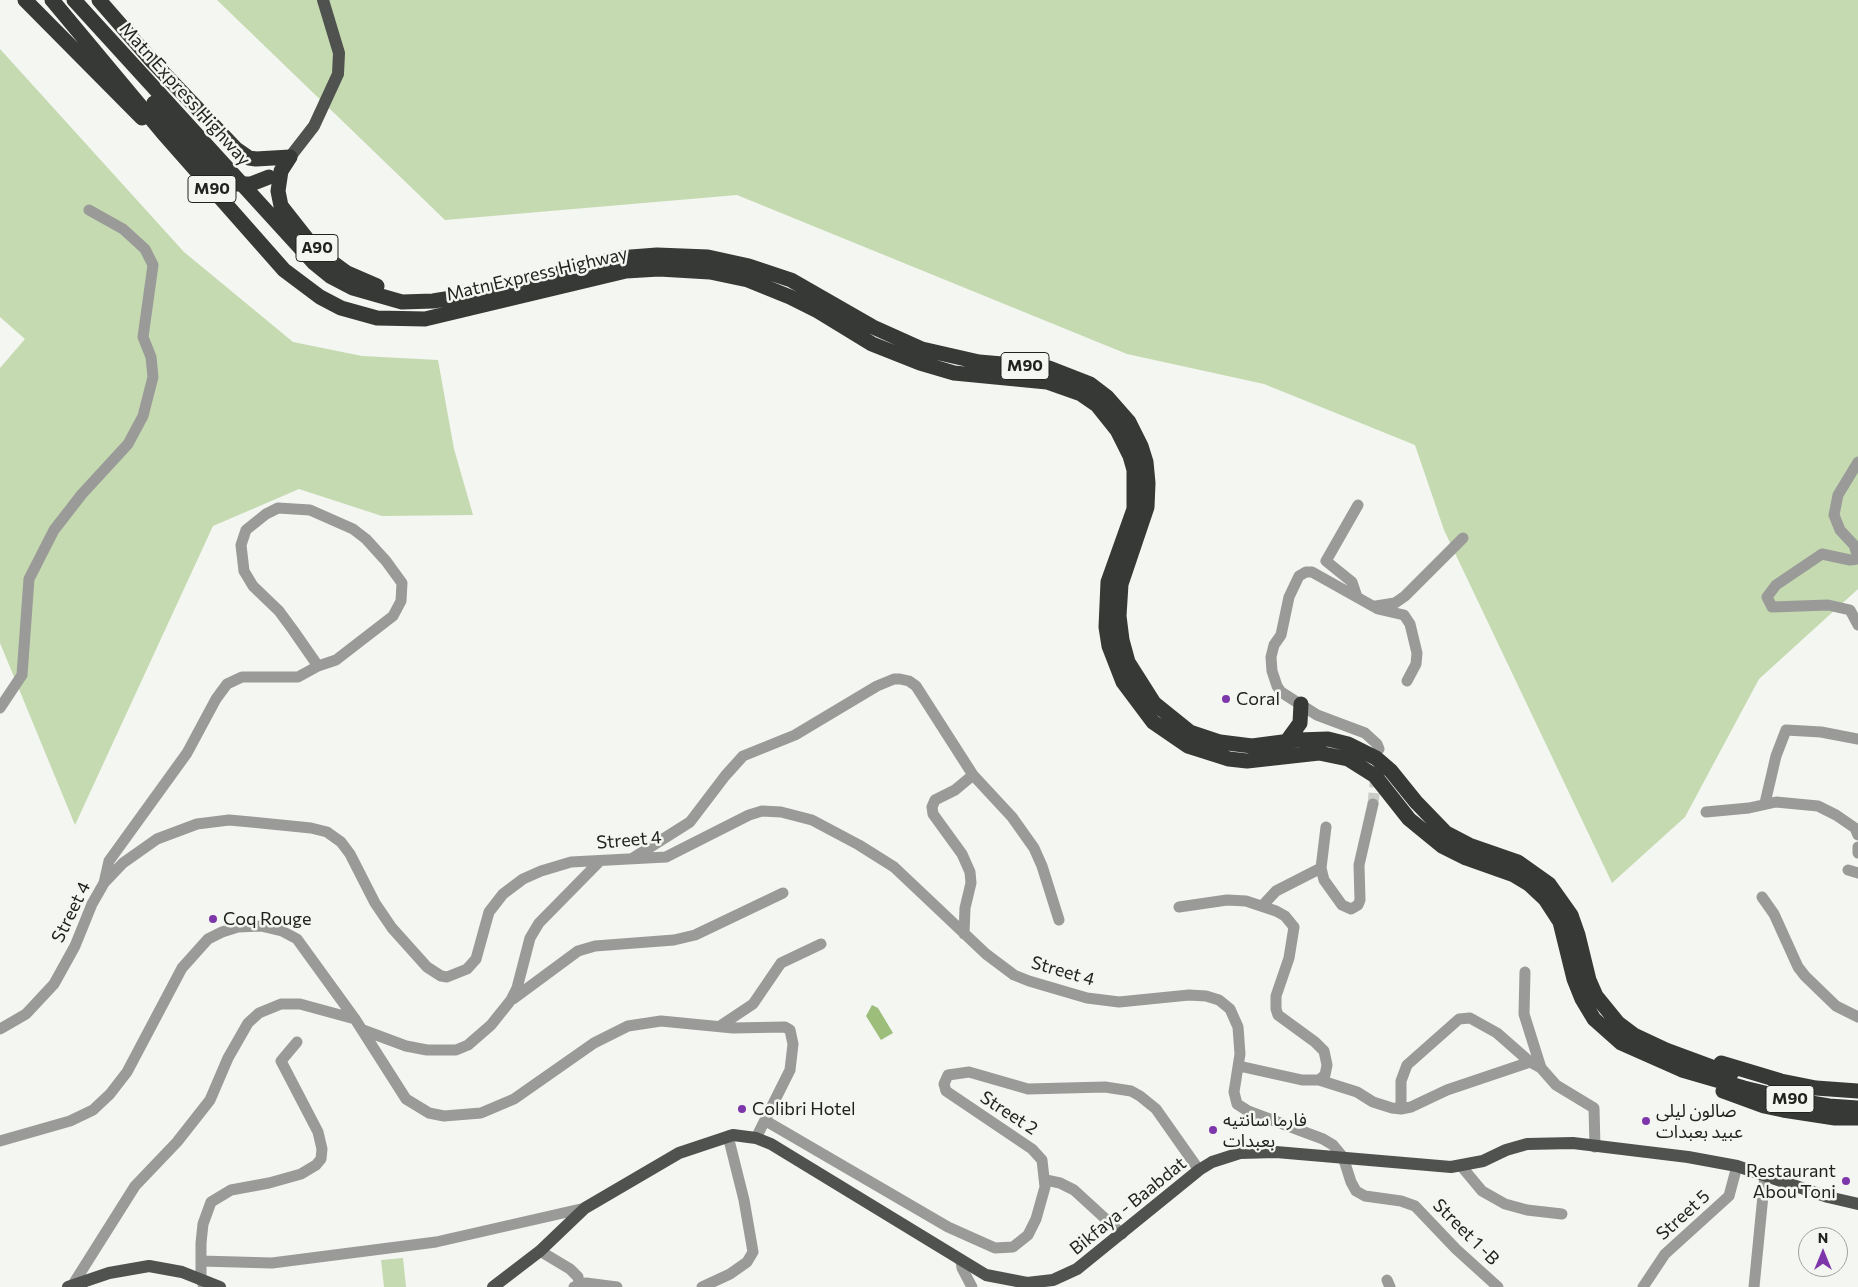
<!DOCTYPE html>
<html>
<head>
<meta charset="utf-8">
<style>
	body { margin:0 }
	#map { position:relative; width:1858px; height:1287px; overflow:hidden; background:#f3f6f1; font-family:Commissioner,sans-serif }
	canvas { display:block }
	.north { position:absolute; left:1798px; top:1227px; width:50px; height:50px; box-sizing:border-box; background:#f3f6f1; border:1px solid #9fa29e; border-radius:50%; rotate:0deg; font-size:14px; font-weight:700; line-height:20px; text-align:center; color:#222321 }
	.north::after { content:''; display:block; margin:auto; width:18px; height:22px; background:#7e37aa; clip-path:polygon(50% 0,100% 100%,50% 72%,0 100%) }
</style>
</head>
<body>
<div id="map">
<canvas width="1858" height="1287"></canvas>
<div class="north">N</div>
</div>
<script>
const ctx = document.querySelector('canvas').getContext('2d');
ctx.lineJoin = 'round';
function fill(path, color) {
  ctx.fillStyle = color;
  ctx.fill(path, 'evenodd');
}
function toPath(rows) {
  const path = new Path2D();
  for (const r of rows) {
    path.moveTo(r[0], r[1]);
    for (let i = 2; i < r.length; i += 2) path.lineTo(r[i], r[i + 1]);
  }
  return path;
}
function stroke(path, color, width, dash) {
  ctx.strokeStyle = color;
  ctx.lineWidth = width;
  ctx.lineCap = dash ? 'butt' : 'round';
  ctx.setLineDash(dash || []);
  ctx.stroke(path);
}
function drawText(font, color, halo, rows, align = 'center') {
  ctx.font = font + ' Commissioner,"Noto Sans Arabic",sans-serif';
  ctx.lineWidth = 5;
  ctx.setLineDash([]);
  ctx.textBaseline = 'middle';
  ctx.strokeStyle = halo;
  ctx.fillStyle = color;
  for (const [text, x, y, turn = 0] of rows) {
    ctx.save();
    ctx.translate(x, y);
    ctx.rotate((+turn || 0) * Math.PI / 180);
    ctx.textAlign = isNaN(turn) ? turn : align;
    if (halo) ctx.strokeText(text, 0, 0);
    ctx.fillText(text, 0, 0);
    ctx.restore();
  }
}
const green = toPath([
	[217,0,1858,0,1858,589,1759,679,1685,817,1612,883,1444,530,1415,445,1264,384,1127,354,737,195,445,220],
	[0,49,184,252,293,342,362,356,438,360,454,449,473,515,382,516,299,489,213,526,75,825,0,643,0,368,25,339,0,317],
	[403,1258,406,1287,384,1287,381,1260]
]);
const water = toPath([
	[872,1005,878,1008,893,1033,881,1040,866,1016]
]);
const minorTunnel = toPath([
	[1373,804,1376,774]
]);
const minor = toPath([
	[1858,462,1838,495,1834,515,1840,530,1854,545,1858,558],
	[1858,559,1850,560,1822,554,1776,585,1767,597,1772,607,1828,605,1850,610,1858,625],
	[1357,597,1352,582,1326,561,1358,505],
	[1376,606,1395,603,1405,596,1463,538],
	[0,708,22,675,29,579,54,530,82,494,128,444,143,416,153,377,151,357,143,337,153,265,145,249,123,229,89,210],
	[1379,749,1377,744,1365,733,1317,715,1281,692,1277,686,1272,671,1271,657,1274,645,1281,635,1289,597,1299,576,1306,572,1312,572,1378,609,1404,615,1410,624,1417,653,1416,664,1407,681],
	[1765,803,1776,756,1786,730,1821,732,1858,739],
	[1706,812,1749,808,1776,802,1818,806,1836,815,1855,828,1858,835],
	[1326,827,1321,868,1324,880,1342,905,1351,909,1358,905,1360,900,1359,865,1373,804],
	[1858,847,1858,853],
	[633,858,690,822,725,776,743,756,795,735,877,686,894,679,900,679,909,681,916,686,973,775,1012,817,1034,848,1042,866,1059,920],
	[1848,870,1858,873],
	[104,883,109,861,187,753,216,699,227,684,242,677,298,677,318,666,293,630,279,611,253,586,244,571,241,545,246,530,266,514,278,508,310,510,353,529,366,539,386,561,402,583,401,601,393,616,336,660,318,666],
	[1762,897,1774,914,1798,967,1805,976,1836,1006,1858,1017],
	[1263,905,1276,891,1321,868],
	[1179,907,1227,900,1246,901,1276,911,1285,916,1294,927,1289,958,1276,996,1276,1009,1278,1015,1315,1042,1324,1051,1327,1065,1325,1075,1319,1080,1302,1080,1239,1066],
	[964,934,965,908,971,883,970,872,962,854,933,814,932,807,935,800,955,790,973,775],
	[1525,972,1524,1014,1541,1068,1556,1085,1594,1108,1595,1147],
	[513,999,578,951,595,946,674,940,695,935,783,893],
	[720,1026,753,1004,781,963,821,944],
	[0,1029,26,1014,54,984,75,946,92,904,104,883,123,863,157,839,197,824,229,820,251,822,311,828,327,832,341,842,350,854,375,903,392,928,427,967,441,976,447,977,467,969,476,959,489,912,503,894,523,879,541,871,571,862,666,857,749,815,762,811,781,812,812,820,859,845,894,867,986,954,1014,975,1029,981,1087,998,1119,1002,1189,995,1206,996,1219,1000,1230,1009,1238,1027,1240,1054,1234,1092,1237,1104,1248,1111,1323,1139,1333,1145,1343,1157,1351,1182,1356,1191,1365,1196,1401,1201,1415,1206,1456,1249,1498,1287],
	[363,1030,406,1046,427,1050,456,1050,468,1045,491,1025,511,1000,517,988,530,938,539,923,600,861],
	[1319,1080,1357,1092,1373,1102,1392,1108,1401,1109,1411,1107,1447,1090,1530,1062],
	[1401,1109,1401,1081,1407,1065,1459,1019,1470,1018,1497,1033,1530,1062,1541,1068],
	[766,1121,948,1227,995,1248,1013,1247,1028,1235,1036,1219,1045,1187,1042,1160,1032,1149,946,1091,944,1084,948,1075,969,1072,1028,1089,1105,1087,1131,1091,1140,1096,1156,1109,1199,1170],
	[0,1141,70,1121,93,1110,110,1094,127,1072,182,968,208,939,222,932,238,927,261,926,282,931,297,939,355,1019],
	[1462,1167,1482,1191,1505,1204,1527,1210,1562,1214],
	[1046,1180,1060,1183,1074,1190,1122,1234],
	[540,1251,570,1269,578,1277,580,1287],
	[201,1261,272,1263,436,1242,585,1208],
	[961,1261,962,1268,972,1287],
	[1387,1280,1390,1287],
	[72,1286,135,1186,177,1142,210,1100,228,1058,248,1023,259,1013,281,1004,300,1004,355,1019,406,1099,429,1113,444,1116,481,1113,514,1099,594,1043,628,1026,661,1021,733,1028,785,1027,790,1030,793,1044,790,1070,756,1138],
	[204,1287,201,1279,201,1243,203,1224,211,1202,231,1190,269,1183,301,1174,316,1165,321,1159,322,1149,318,1132,281,1061,297,1042],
	[574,1287,586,1283,617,1287],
	[702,1287,730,1274,747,1262,753,1252,744,1200,728,1136],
	[1643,1287,1665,1254,1729,1196,1737,1166],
	[1754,1287,1765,1175]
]);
const major = toPath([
	[290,157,314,126,338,74,339,53,323,0],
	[68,1287,109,1273,149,1266,182,1272,220,1287],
	[493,1287,540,1251,585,1208,679,1153,733,1135,756,1138,771,1144,986,1275,1027,1283,1053,1280,1077,1269,1199,1170,1212,1162,1240,1153,1276,1152,1451,1167,1483,1161,1506,1150,1527,1144,1573,1143,1688,1157,1737,1166,1828,1197,1858,1204]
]);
const highway = toPath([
	[25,0,142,118],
	[52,0,163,133,284,270,320,297,341,308,377,318,425,319,626,271,659,269,710,272,748,280,790,297,818,311,872,344,920,363,954,373,1047,382,1081,394,1097,405,1117,430,1130,456,1134,470,1134,509,1108,582,1106,627,1109,646,1123,682,1153,722,1188,746,1229,759,1247,761,1319,753,1348,759,1375,776,1409,819,1442,846,1466,858,1514,875,1529,884,1545,899,1560,922,1574,979,1582,999,1594,1019,1621,1043,1682,1070,1744,1088,1793,1100,1829,1106,1858,1108],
	[74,0,314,263,330,276,353,288,402,302,433,301,476,294,618,258,657,255,708,257,749,266,791,280,873,327,922,349,979,362,1049,368,1090,384,1107,397,1129,422,1141,446,1146,462,1148,483,1147,507,1121,584,1119,616,1122,640,1128,662,1154,703,1190,732,1220,742,1252,746,1298,740,1328,739,1348,744,1376,758,1391,771,1416,802,1446,833,1469,845,1518,862,1549,884,1571,915,1578,935,1589,980,1596,996,1618,1023,1634,1035,1666,1050,1731,1074],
	[99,0,152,61,236,149,249,158,256,159,290,157],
	[154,103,215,173,227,181],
	[290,157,281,171,278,191,281,206,307,239,332,262,347,273,377,286],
	[1287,741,1300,723,1301,704],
	[1721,1063,1781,1081,1816,1088,1858,1091],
	[1723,1091,1764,1106,1783,1110,1835,1118,1858,1118]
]);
const highwayBridge = toPath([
	[227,181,235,184,251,184,269,177]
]);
const markers = [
	[1226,699,5,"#7e37aa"],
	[213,919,5,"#7e37aa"],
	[742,1109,5,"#7e37aa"],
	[1646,1121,5,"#7e37aa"],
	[1213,1130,5,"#7e37aa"],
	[1846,1181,5,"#7e37aa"]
];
const shields = [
	[212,189,48],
	[317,248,42],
	[1025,366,48],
	[1790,1099,48]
];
const shieldNames = [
	["M90",212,189],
	["A90",317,248],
	["M90",1025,366],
	["M90",1790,1099]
];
const streetNames = [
	["Matn Express Highway",185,94,48],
	["Matn Express Highway",537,274,-13],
	["Street 4",629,840,-5],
	["Street 4",71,912,-64],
	["Street 4",1063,971,16],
	["Street 2",1009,1113,33],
	["Bikfaya - Baabdat",1128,1206,-39],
	["Street 5",1683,1215,-42],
	["Street 1 -B",1466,1232,45]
];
const poiNames = [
	["Coral",1236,699],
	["Coq Rouge",223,919],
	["Colibri Hotel",752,1109],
	["صالون ليلى",1656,1111],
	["عبيد بعبدات",1656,1132],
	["فارما سانتيه",1223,1120],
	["بعبدات",1223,1141],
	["Restaurant",1836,1171,"right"],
	["Abou Toni",1836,1192,"right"]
];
fill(green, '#c5dab0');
fill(water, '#9dbd7b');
stroke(minorTunnel, '#c9ccc7', 11, [11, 5.5]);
stroke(minor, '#9a9a99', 11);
stroke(major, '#50524f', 12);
stroke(highway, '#373936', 15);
stroke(highwayBridge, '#373936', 15);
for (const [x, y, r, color] of markers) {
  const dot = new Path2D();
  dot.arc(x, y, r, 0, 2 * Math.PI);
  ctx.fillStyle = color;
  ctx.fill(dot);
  stroke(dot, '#f3f6f1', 2);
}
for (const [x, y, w] of shields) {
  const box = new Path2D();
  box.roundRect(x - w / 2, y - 13.5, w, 27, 4);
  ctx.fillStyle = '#f3f6f1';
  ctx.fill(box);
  stroke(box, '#222321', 1);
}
drawText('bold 16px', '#222321', null, shieldNames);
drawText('18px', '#222321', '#f3f6f1', streetNames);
drawText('18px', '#222321', '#f3f6f1', poiNames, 'left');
</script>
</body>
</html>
